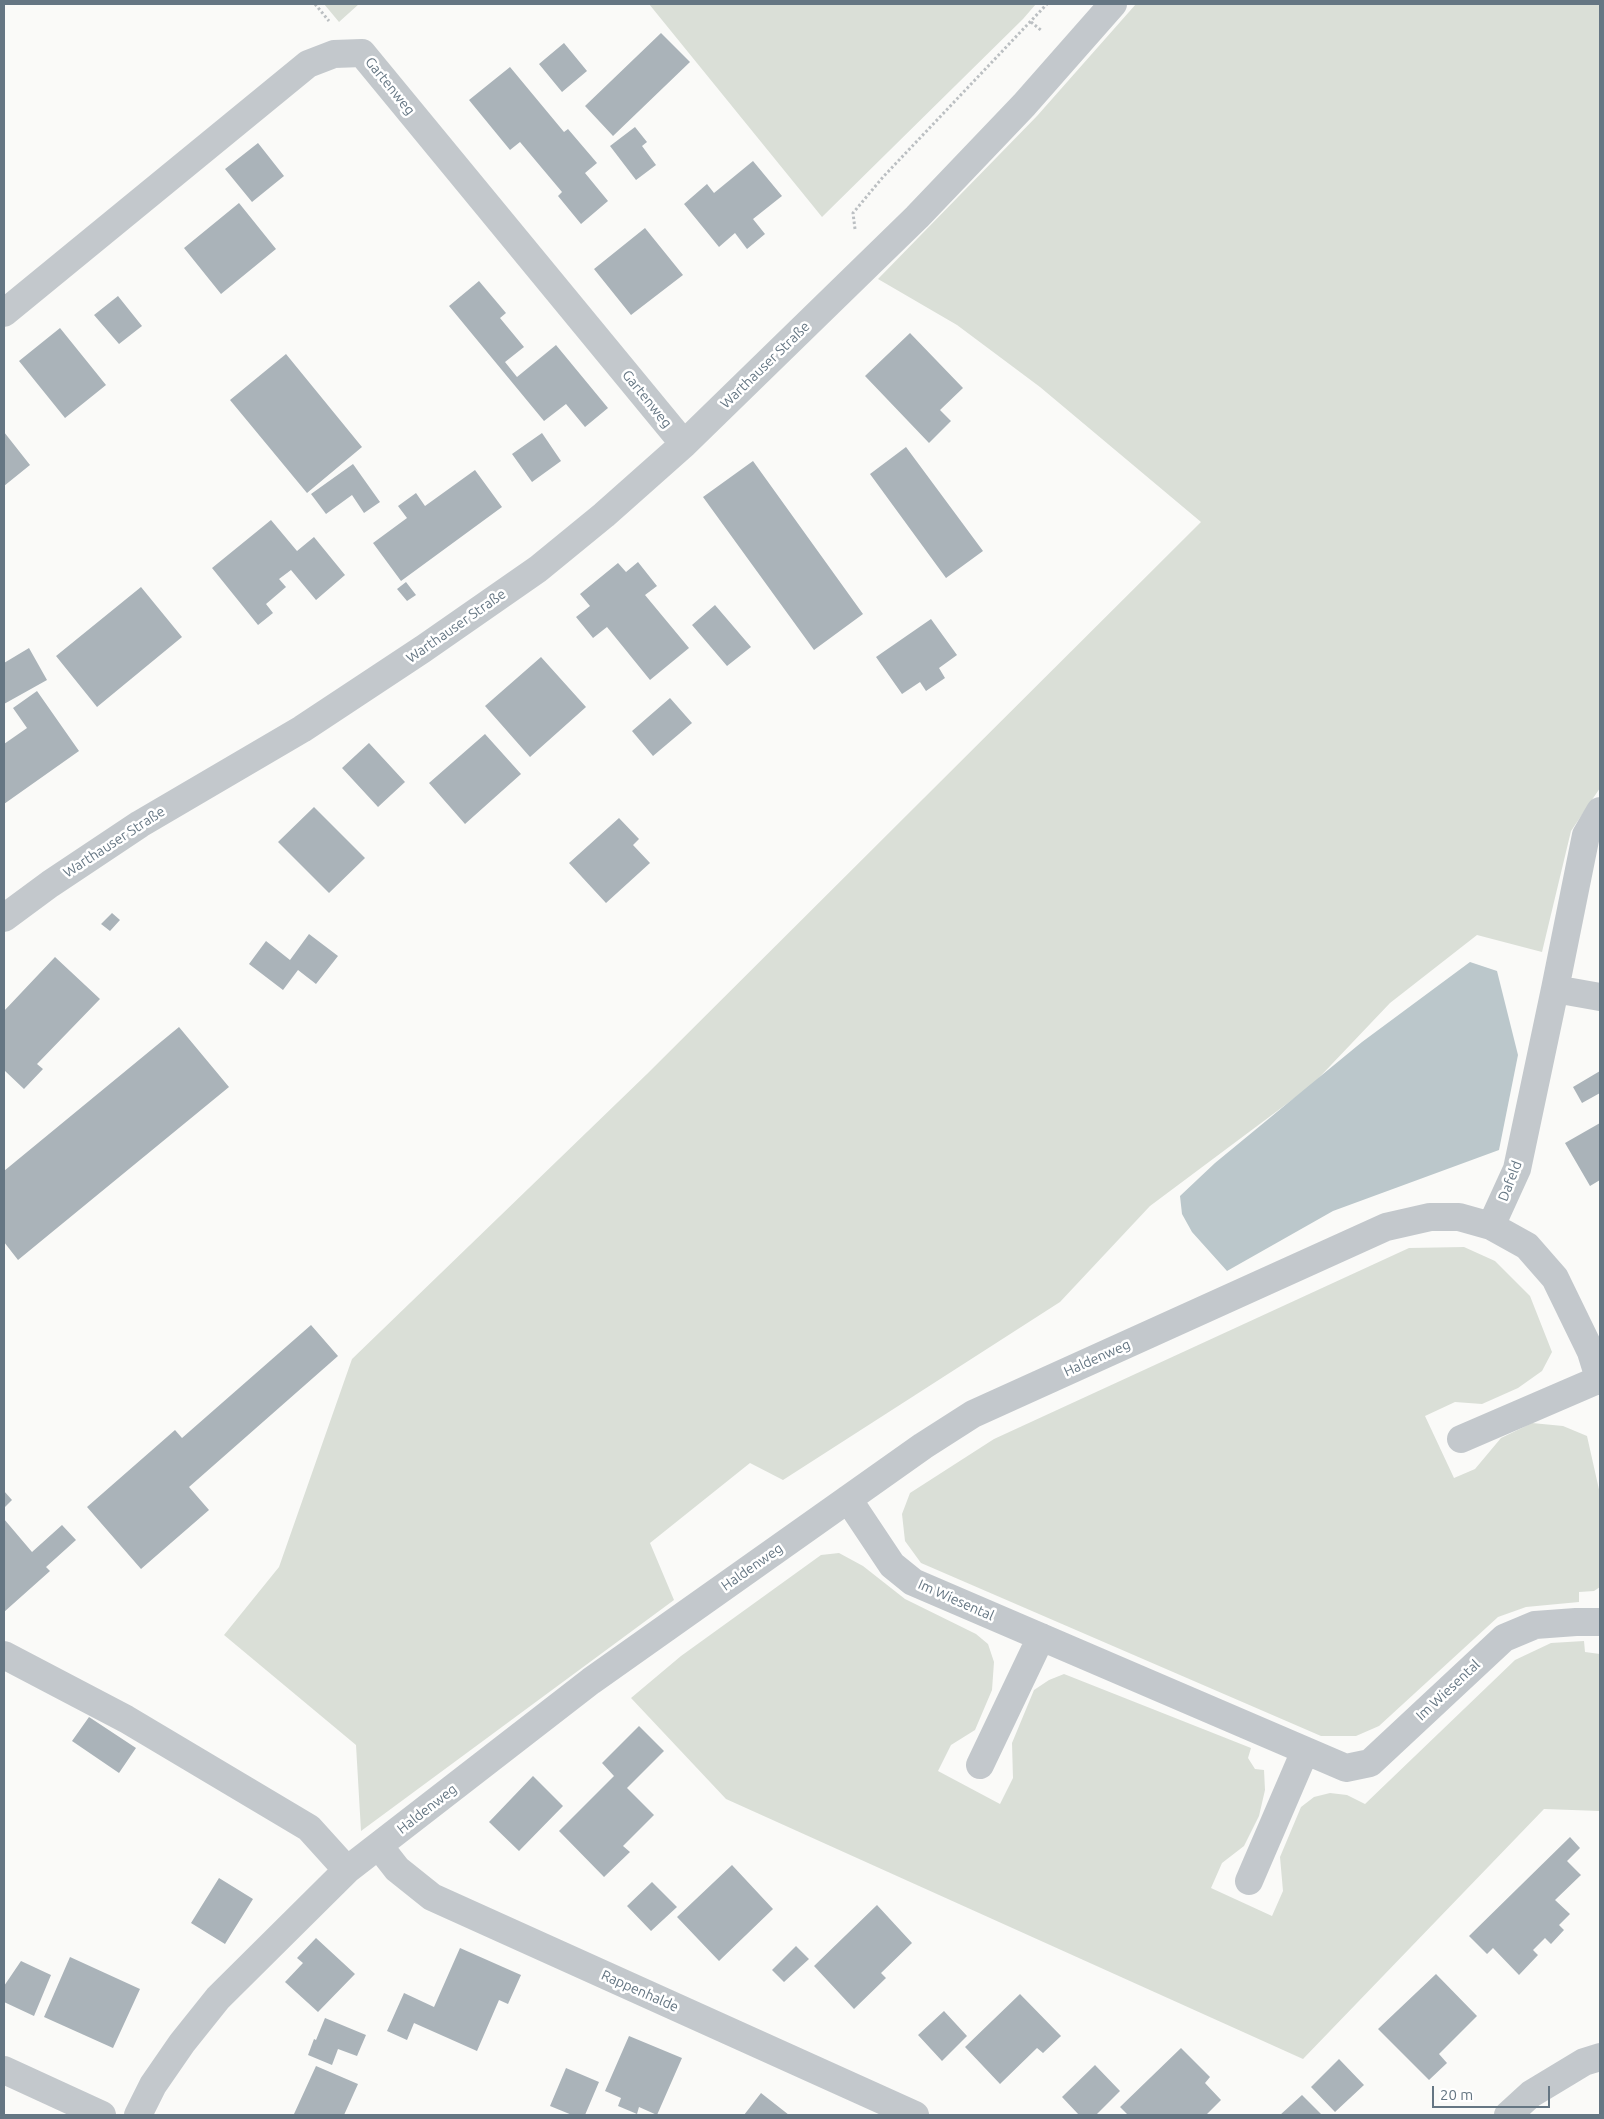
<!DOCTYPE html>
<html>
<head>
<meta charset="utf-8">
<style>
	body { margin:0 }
	#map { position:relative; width:1604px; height:2119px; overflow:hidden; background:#fafaf8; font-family:Ubuntu,sans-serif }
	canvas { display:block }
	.frame { position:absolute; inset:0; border:5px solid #657683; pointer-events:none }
	.scale { position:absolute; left:1432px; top:2086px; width:118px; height:22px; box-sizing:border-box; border:2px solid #657683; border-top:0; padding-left:6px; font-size:15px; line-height:18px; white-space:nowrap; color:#657683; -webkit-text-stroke:4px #fff; paint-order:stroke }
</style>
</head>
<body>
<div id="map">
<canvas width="1604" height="2119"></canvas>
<div class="frame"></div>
<div class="scale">20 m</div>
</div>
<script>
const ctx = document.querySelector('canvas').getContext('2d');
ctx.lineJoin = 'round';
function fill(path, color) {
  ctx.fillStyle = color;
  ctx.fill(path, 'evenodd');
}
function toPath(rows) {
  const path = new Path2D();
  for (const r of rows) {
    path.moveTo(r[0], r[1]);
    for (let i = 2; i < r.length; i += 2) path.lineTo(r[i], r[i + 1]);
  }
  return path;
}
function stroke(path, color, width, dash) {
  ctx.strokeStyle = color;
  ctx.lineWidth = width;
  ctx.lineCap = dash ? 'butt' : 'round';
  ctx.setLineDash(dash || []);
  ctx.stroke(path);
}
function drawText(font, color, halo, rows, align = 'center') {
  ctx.font = font + ' Ubuntu,sans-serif';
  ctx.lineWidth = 5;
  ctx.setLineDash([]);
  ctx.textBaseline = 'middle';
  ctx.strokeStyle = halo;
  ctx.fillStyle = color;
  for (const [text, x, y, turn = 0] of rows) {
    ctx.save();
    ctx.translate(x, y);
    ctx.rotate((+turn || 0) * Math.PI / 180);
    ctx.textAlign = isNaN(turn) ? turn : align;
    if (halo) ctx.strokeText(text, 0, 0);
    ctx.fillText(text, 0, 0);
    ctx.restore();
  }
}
const green = toPath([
	[324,4,359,4,339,22],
	[649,4,1036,4,1023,19,822,217],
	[1136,4,1600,4,1600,788,1571,831,1542,952,1477,935,1390,1003,1312,1085,1150,1206,1060,1302,783,1480,750,1463,650,1543,674,1600,361,1831,356,1745,224,1635,279,1567,352,1359,647,1074,1201,522,1040,387,957,325,878,279,1037,116],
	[1464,1247,1495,1261,1530,1296,1552,1352,1542,1371,1518,1388,1482,1404,1455,1402,1425,1416,1454,1478,1475,1469,1501,1438,1532,1423,1563,1426,1587,1436,1600,1494,1600,1587,1594,1591,1579,1592,1579,1602,1526,1607,1498,1617,1379,1726,1356,1736,1321,1736,921,1563,905,1541,902,1514,910,1493,994,1439,1409,1248],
	[839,1553,863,1566,905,1599,976,1634,988,1644,994,1662,992,1690,975,1730,951,1745,938,1771,1000,1804,1013,1778,1012,1743,1034,1690,1049,1680,1064,1674,1251,1748,1248,1758,1255,1769,1264,1770,1265,1790,1259,1816,1244,1846,1222,1863,1211,1888,1272,1916,1283,1891,1280,1857,1301,1807,1314,1797,1330,1793,1347,1795,1365,1804,1515,1660,1551,1643,1584,1641,1585,1652,1600,1654,1600,1811,1544,1809,1303,2059,726,1799,631,1698,681,1656,821,1555]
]);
const water = toPath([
	[1470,962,1497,971,1518,1055,1499,1150,1333,1211,1227,1271,1192,1232,1182,1214,1180,1196,1215,1163,1362,1042]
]);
const building = toPath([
	[661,33,690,62,613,136,585,106],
	[564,43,587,71,562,92,539,64],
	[510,67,564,132,568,129,597,163,585,173,608,201,581,224,558,196,562,192,520,142,510,150,469,100],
	[635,127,647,142,642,146,656,165,636,180,610,146],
	[258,143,284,176,252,202,225,169],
	[753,161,782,196,753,219,765,234,747,249,735,233,719,247,684,204,707,184,714,193],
	[239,203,276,249,221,294,184,248],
	[645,228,683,275,631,315,594,269],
	[479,281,506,313,500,318,524,347,505,362,517,377,556,345,608,408,585,427,566,404,544,421,449,306],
	[118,296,142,326,119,344,94,315],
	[60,328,106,385,65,418,19,361],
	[910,333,963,388,940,410,951,421,929,443,865,376],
	[286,354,362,447,307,493,230,400],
	[4,432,30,465,4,486],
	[542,433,561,461,532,482,512,454],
	[906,447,983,551,946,578,870,474],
	[753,461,863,614,814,650,703,497],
	[353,464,380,502,364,513,352,495,326,514,311,494],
	[475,470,502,507,401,581,373,543,407,518,398,506,416,493,425,506],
	[271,520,297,551,314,537,345,575,316,600,291,570,279,579,286,587,266,604,273,613,258,625,212,568],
	[638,562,657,586,645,595,689,648,650,680,607,627,593,638,576,617,590,606,580,594,618,563,626,572],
	[406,582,416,595,407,601,397,589],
	[141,587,182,637,97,707,56,656],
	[715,605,751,647,727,666,692,625],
	[931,619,957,655,939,668,945,678,926,691,920,682,902,694,876,657],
	[29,648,47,680,4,704,4,663],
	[541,657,586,707,530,757,485,706],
	[37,691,79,751,4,804,4,744,27,728,13,708],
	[670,698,692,723,653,756,632,731],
	[485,734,521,774,465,824,429,783],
	[369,743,405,782,378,807,342,768],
	[314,807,365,858,329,893,278,842],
	[619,818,639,839,633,845,650,863,606,903,569,863],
	[112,913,120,920,110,931,101,924],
	[309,934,338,956,316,984,298,970,283,990,249,964,266,941,290,960],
	[55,957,100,999,37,1064,43,1069,24,1089,4,1070,4,1011],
	[179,1027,229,1087,18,1260,4,1242,4,1171],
	[1600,1071,1600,1093,1582,1103,1573,1087],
	[1600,1123,1600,1180,1590,1186,1565,1143],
	[311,1325,338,1356,189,1487,209,1510,141,1569,87,1507,175,1430,182,1438],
	[4,1491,12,1500,4,1508],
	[4,1519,32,1552,62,1525,76,1540,46,1567,50,1571,4,1612],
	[89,1717,136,1748,119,1773,72,1741],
	[639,1726,664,1751,627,1788,654,1815,623,1846,630,1852,604,1877,559,1831,614,1776,602,1763],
	[533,1776,563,1806,519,1851,489,1822],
	[1570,1837,1580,1848,1567,1861,1581,1875,1555,1900,1570,1914,1559,1925,1564,1930,1551,1944,1545,1938,1533,1950,1538,1955,1519,1975,1493,1948,1487,1954,1469,1936],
	[732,1865,773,1909,719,1961,677,1917],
	[219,1878,253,1899,225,1944,191,1923],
	[652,1882,677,1907,651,1931,627,1906],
	[877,1905,912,1943,881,1973,886,1978,854,2009,814,1966],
	[316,1938,355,1974,318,2012,285,1982,303,1963,297,1958],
	[796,1946,809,1959,784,1982,772,1970],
	[460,1948,521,1975,508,2004,499,2000,477,2051,414,2023,407,2040,387,2031,404,1993,434,2007],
	[70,1957,140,1989,113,2048,44,2017],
	[21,1961,51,1975,34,2016,4,2002,4,1986],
	[1436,1974,1477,2016,1439,2054,1447,2063,1429,2080,1378,2029],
	[1020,1994,1061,2036,1043,2053,1037,2048,1000,2084,965,2047],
	[944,2011,967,2036,942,2061,918,2035],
	[325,2018,366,2035,357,2056,338,2049,332,2065,308,2055,314,2039,316,2040],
	[629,2036,682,2058,657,2115,639,2107,637,2114,618,2106,621,2098,605,2091],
	[1181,2048,1210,2077,1205,2083,1221,2100,1206,2115,1128,2115,1120,2107],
	[1339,2059,1364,2085,1335,2112,1311,2087],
	[1095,2065,1120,2091,1096,2115,1079,2115,1062,2097],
	[316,2066,358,2084,344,2115,294,2114],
	[566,2068,599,2082,585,2115,572,2115,550,2106],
	[761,2093,789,2115,744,2115],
	[1302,2095,1322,2115,1280,2115]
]);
const path = toPath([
	[315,4,329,21],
	[1031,22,1042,31],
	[855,229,853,213,883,177,1047,4]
]);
const minor = toPath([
	[4,313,308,64,334,54,362,53,684,444],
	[4,918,50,884,140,824,302,729,423,649,538,569,604,515,684,444,917,217,1024,105,1113,4],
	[1555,989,1586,835,1600,811],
	[1491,1226,1517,1169,1555,989,1600,997],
	[1461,1439,1600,1379],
	[848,1499,892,1565,913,1582,1346,1768,1370,1763,1504,1638,1535,1625,1576,1622,1600,1622],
	[4,1655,126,1719,309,1828,347,1870],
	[980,1765,1041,1637],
	[379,1846,397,1869,432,1897,915,2115],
	[1249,1881,1305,1751],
	[4,2070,102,2115],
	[138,2115,153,2085,182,2043,218,1998,347,1870,591,1681,923,1446,973,1414,1386,1227,1430,1217,1459,1217,1491,1226,1527,1246,1555,1278,1591,1352,1600,1381],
	[1508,2115,1531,2094,1584,2062,1600,2057]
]);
const streetNames = [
	["Gartenweg",390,86,51],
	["Warthauser Straße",765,365,-44],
	["Gartenweg",647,399,51],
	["Warthauser Straße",456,626,-35],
	["Warthauser Straße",114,842,-33],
	["Dafeld",1510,1181,-69],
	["Haldenweg",1097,1358,-24],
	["Haldenweg",752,1567,-35],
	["Im Wiesental",956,1600,24],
	["Im Wiesental",1448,1690,-43],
	["Haldenweg",427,1809,-38],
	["Rappenhalde",640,1991,24]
];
fill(green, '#dadfd7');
fill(water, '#bbc7cb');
fill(building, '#aab3b9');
stroke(path, '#bbbfc2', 3, [2.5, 2.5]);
stroke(minor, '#c3c8cc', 28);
drawText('14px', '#657683', '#fff', streetNames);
</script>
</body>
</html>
